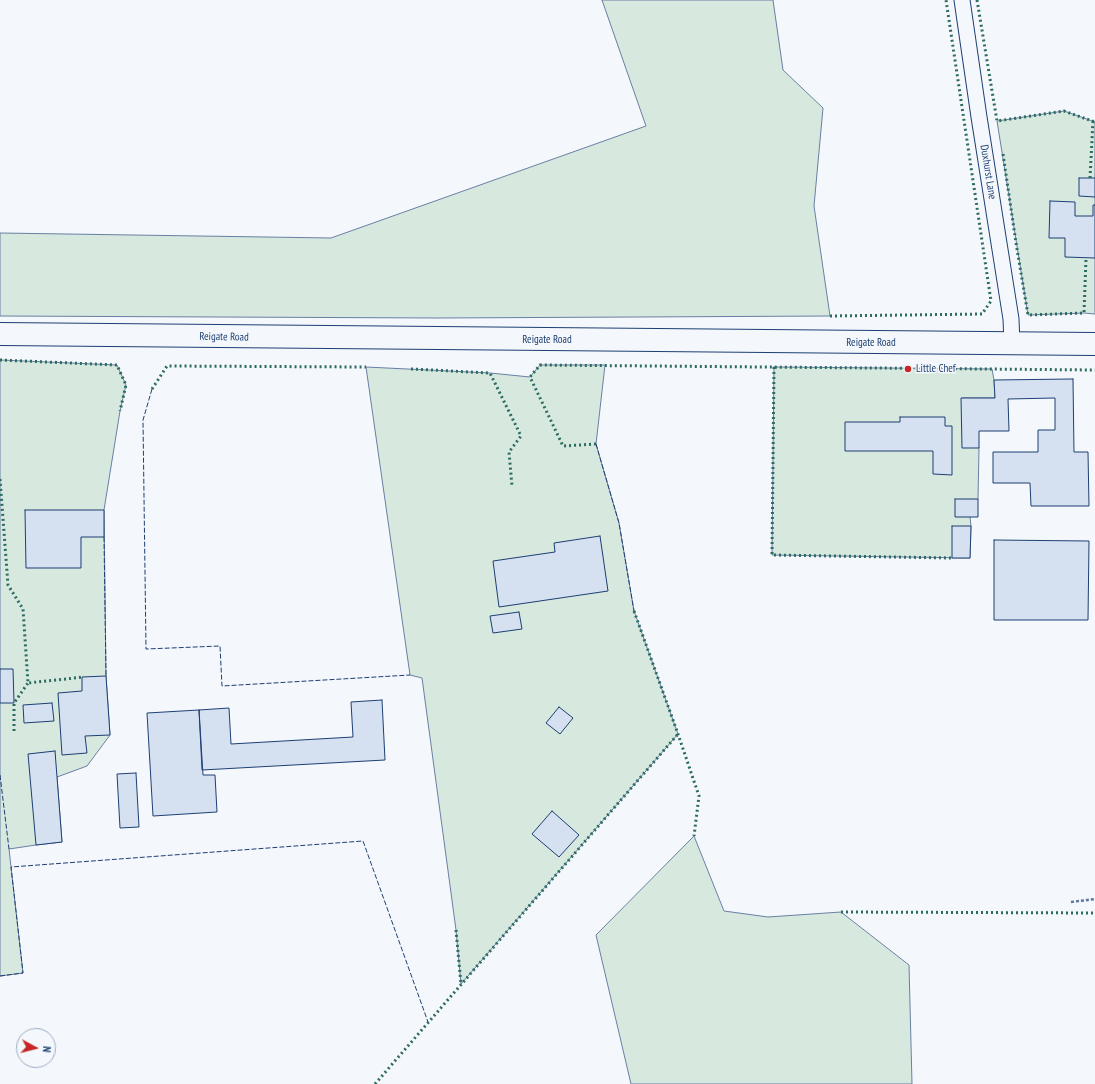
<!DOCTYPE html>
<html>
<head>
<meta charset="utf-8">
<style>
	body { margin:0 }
	#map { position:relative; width:1095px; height:1084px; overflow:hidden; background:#f4f7fb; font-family:"PT Sans Narrow",sans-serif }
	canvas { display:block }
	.north { position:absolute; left:16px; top:1028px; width:40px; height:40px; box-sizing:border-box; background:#f4f7fb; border:1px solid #9eadc5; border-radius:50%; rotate:97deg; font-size:11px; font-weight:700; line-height:16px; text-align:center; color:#1d3f73 }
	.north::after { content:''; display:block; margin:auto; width:14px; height:18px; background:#c62828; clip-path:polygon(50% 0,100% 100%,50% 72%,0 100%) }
</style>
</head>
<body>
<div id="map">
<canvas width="1095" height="1084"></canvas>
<div class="north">N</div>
</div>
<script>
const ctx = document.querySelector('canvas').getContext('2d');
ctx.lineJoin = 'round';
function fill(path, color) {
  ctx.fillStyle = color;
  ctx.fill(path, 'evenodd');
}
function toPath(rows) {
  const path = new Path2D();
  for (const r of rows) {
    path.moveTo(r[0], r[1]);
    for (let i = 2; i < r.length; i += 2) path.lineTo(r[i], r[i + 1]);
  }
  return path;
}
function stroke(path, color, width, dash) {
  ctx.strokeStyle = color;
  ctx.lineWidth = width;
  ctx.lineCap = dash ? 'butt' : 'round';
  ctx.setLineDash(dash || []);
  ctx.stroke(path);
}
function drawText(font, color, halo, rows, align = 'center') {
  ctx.font = font + ' "PT Sans Narrow",sans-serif';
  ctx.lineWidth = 3;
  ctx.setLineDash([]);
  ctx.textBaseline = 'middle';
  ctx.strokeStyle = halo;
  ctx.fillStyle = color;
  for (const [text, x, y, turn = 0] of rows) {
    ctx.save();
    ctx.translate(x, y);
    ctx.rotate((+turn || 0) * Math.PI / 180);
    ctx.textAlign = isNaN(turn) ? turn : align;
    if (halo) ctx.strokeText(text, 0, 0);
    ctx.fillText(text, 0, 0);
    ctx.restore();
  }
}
const green = toPath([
	[602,0,773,0,783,70,823,108,814,206,830,316,437,318,0,316,0,233,331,238,646,126,602,0],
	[1064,111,1095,122,1095,314,1084,313,1028,315,997,121,1064,111],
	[0,360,117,365,126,385,120,411,104,510,106,676,110,735,87,766,57,777,62,842,36,845,9,849,23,973,0,976,0,360],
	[540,365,605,365,596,444,619,523,634,611,678,734,461,984,456,930,422,678,410,675,366,367,490,373,530,377,540,365],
	[774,367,992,369,994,380,995,398,962,398,979,448,978,499,970,517,971,526,970,558,772,555,774,367],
	[694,836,724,911,768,917,841,912,909,965,912,1084,631,1084,596,935,694,836]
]);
const building = toPath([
	[1079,178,1095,178,1095,197,1079,196,1079,178],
	[1050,201,1075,202,1075,216,1093,216,1093,205,1095,205,1095,258,1065,257,1065,238,1049,238,1050,201],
	[1073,379,1074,452,1088,452,1089,506,1031,506,1030,483,993,483,993,452,1038,452,1038,430,1055,430,1055,398,1008,399,1009,431,979,431,979,448,962,448,961,398,995,398,994,380,1073,379],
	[900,417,945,417,945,426,952,426,952,475,933,474,933,451,845,451,845,422,900,422,900,417],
	[955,499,978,499,978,517,955,517,955,499],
	[25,510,104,510,104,537,81,537,81,568,26,568,25,510],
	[952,526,971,526,970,558,952,558,952,526],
	[600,536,608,591,499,607,493,561,555,552,554,543,600,536],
	[994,540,1089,541,1088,620,994,620,994,540],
	[519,612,522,629,493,633,490,616,519,612],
	[0,669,13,669,14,703,0,703,0,669],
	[106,676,110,735,85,736,87,753,62,755,58,693,82,691,82,677,106,676],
	[382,700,385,760,202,770,199,710,229,708,231,744,353,737,351,702,382,700],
	[52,703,54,721,24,723,23,705,52,703],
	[559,707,573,718,560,734,546,723,559,707],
	[199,710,203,775,215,775,217,812,153,816,147,713,199,710],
	[55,751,62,842,36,845,28,754,55,751],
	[136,773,139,827,120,828,117,774,136,773],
	[552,811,579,835,559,857,532,834,552,811]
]);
const path = toPath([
	[1071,902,1095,899]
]);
const service = toPath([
	[962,0,979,117,1011,319,1012,344]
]);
const primary = toPath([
	[0,334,1095,344]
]);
const hedge = toPath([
	[977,0,997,121,1064,111,1095,122],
	[1003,154,1016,243,1028,315,1084,313,1086,258],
	[1090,178,1093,121],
	[830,316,982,314,991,301,946,0],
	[0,360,117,365,126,385,120,411],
	[774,367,772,555,952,558],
	[411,369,490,373,521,436,509,452,512,486],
	[152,389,167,366,366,367],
	[596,444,563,446,530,377,540,365,1095,370],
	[0,479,8,585,23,609,28,683,84,677],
	[634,611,678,734,699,796,694,836],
	[14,731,14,703,28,683],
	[841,912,1095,913],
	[456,930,461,984],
	[375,1084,678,734]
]);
const fence = toPath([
	[152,389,143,420,146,649,220,646,222,686,410,675],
	[596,444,619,523,634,611],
	[104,537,106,676],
	[0,775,9,849],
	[0,976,23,973,11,867,363,841,428,1022]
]);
const markers = [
	[908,369,4,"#c62828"]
];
const streetNames = [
	["Duxhurst Lane",988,172,81],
	["Reigate Road",224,337,1],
	["Reigate Road",547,340],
	["Reigate Road",871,343]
];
const poiNames = [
	["Little Chef",916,369]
];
fill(green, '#d7e8df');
stroke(green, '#687fa3', 1);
fill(building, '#d5e0f0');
stroke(building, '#1d3f73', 1);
stroke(service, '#1d3f73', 17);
stroke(primary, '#1d3f73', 24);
stroke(path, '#5e769c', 2.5, [3, 2]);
stroke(service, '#f4f7fb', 15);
stroke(primary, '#f4f7fb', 22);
stroke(hedge, '#2c6c60', 3, [2, 3]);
stroke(fence, '#1d3f73', 1, [5, 2]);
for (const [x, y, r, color] of markers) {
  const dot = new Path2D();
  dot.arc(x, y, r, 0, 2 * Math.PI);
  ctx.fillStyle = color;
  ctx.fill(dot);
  stroke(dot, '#f4f7fb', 1.5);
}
drawText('11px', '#1d3f73', '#f4f7fb', streetNames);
drawText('11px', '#1d3f73', '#f4f7fb', poiNames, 'left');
</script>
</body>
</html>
